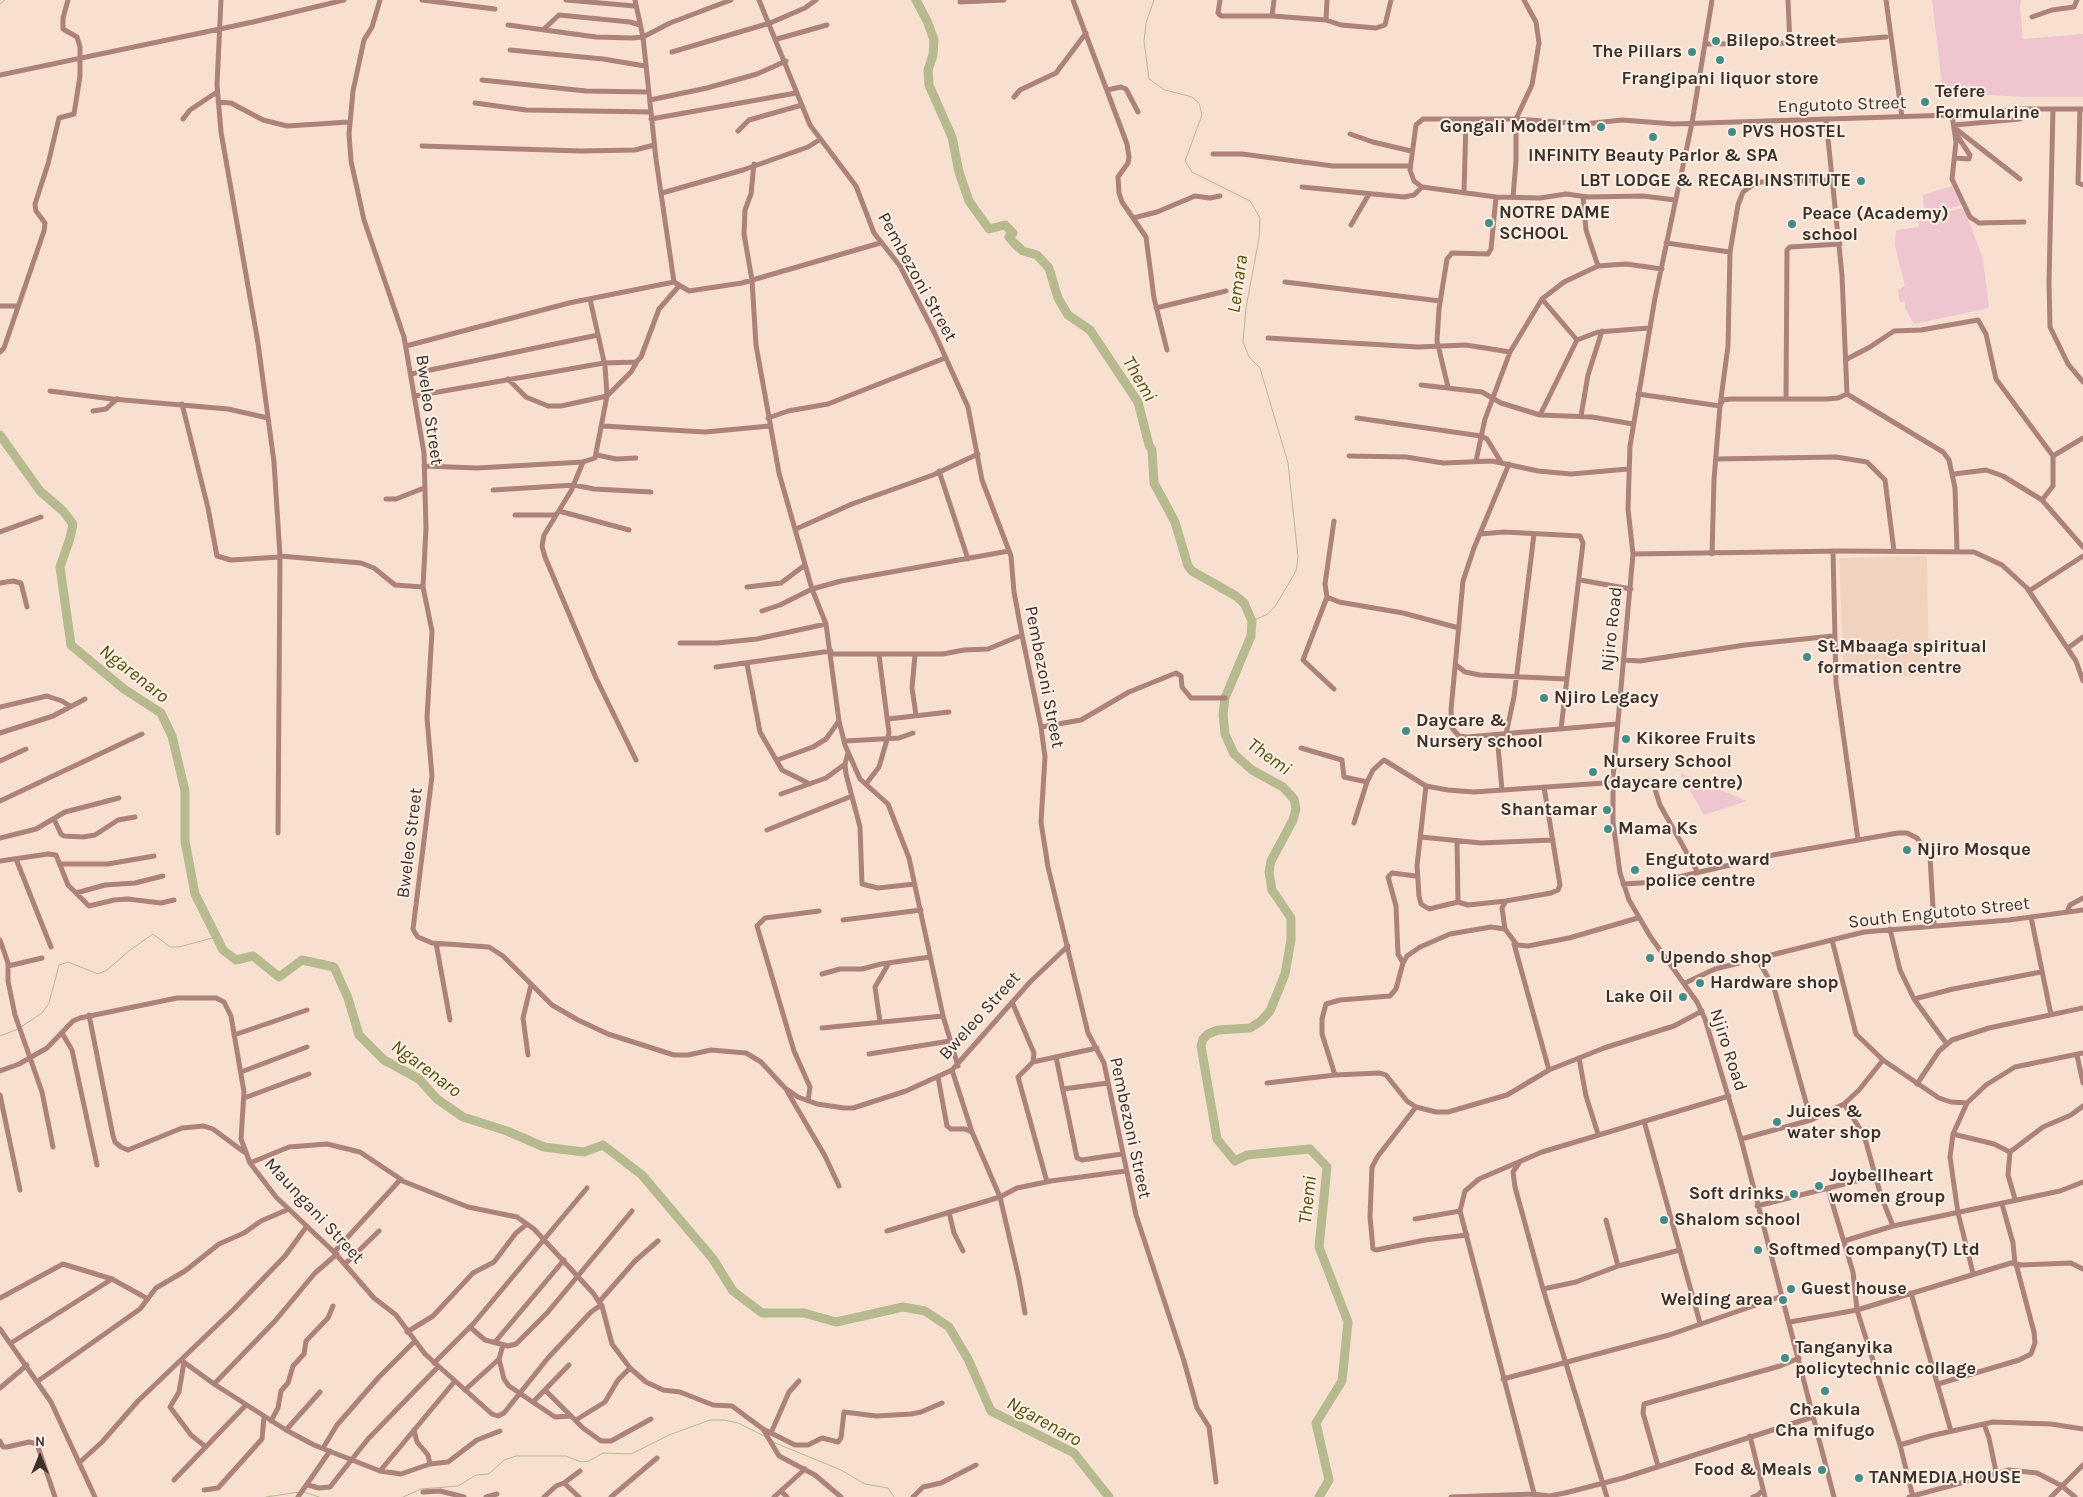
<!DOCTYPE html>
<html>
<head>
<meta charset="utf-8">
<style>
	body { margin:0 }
	#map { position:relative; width:2083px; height:1497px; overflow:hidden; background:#f7e0d0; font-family:Karla,sans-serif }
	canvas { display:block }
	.north { position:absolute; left:15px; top:1432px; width:50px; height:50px; -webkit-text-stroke:4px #fdefe5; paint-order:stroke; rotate:0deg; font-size:14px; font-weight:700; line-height:20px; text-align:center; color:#3a312a }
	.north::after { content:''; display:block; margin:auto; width:18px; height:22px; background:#3a312a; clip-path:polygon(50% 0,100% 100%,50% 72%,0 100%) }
</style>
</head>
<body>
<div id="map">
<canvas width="2083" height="1497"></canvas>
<div class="north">N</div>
</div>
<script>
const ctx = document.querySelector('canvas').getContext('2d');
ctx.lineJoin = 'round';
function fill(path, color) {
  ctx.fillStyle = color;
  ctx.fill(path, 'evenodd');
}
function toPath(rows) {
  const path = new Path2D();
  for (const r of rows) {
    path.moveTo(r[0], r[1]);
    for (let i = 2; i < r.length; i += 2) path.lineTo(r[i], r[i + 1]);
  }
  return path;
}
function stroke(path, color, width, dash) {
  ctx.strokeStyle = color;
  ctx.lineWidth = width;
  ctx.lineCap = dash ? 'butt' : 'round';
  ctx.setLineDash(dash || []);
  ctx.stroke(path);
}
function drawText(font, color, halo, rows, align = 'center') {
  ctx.font = font + ' Karla,sans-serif';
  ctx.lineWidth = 4;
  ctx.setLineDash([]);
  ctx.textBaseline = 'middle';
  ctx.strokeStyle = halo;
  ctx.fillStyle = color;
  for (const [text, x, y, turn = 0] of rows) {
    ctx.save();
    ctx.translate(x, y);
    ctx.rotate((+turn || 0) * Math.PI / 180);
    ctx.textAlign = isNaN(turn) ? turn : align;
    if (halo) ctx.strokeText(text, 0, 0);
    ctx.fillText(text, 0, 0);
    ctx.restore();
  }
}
const built = toPath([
	[1927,556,1929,676,1844,676,1839,558]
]);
const green = toPath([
	[1932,0,2021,0,2020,6,2023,39,2083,34,2083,97,2024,97,1943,92],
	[1952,186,1962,205,1924,215,1923,195],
	[1964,208,1983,259,1989,308,1914,324,1905,308,1905,301,1900,303,1898,290,1905,286,1895,246,1896,230,1919,227,1918,217],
	[1680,773,1747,801,1704,815]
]);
const stream = toPath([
	[1154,0,1146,23,1144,41,1149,79,1165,90,1192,97,1199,103,1202,115,1185,161,1192,172,1250,201,1260,218,1259,238,1246,308,1243,342,1249,357,1260,368,1288,463,1298,557,1296,571,1276,605,1268,614,1252,621],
	[0,4,5,0],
	[21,1027,42,1013,49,1003,59,965,68,962,98,974,107,970,130,950,153,934,170,947,179,947,216,937],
	[0,1036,18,1029],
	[773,1442,841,1470,865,1484,888,1488,894,1497],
	[304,1492,319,1497],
	[266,1497,300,1492],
	[403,1497,421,1489,458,1486,476,1475,489,1474,504,1460,516,1456,566,1456,581,1462,589,1461,603,1453,631,1454,669,1435,710,1420,723,1420,738,1423,766,1437]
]);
const river = toPath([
	[916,0,928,23,934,40,933,55,928,70,929,85,952,137,959,172,969,201,989,229,1005,225,1013,233,1009,237,1015,244,1023,251,1037,255,1049,268,1058,298,1068,315,1090,330,1138,402,1149,445,1152,450,1154,483,1175,522,1188,566,1192,571,1236,596,1244,603,1252,621,1251,636,1225,698,1223,714,1225,734,1234,754,1252,770,1283,787,1294,799,1296,809,1293,820,1271,861,1269,872,1272,890,1291,918,1291,940,1285,974,1270,1011,1261,1021,1250,1028,1218,1030,1208,1034,1203,1039,1201,1046,1217,1139,1235,1161,1247,1155,1310,1149,1327,1167,1319,1247,1348,1322,1342,1381,1316,1423,1329,1480,1319,1497],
	[0,435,40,491,63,511,73,524,70,538,60,567,71,645,124,689,161,713,172,736,185,791,185,841,195,894,223,950,236,960,253,956,279,977,302,960,334,967,348,998,359,1035,384,1060,419,1079,437,1099,463,1117,507,1131,544,1147,584,1152,603,1145,642,1175,713,1259,733,1291,762,1313,804,1313,836,1322,903,1307,925,1311,949,1327,968,1359,991,1411,1074,1453,1109,1497]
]);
const minor = toPath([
	[221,0,217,85,221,132,258,343,274,462,280,556,361,563,374,568,395,585,423,587],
	[380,0,372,27,364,40,353,91,349,134,351,161,364,220,404,337,424,453,426,528,423,587,432,631,427,718,432,776,413,929,415,933,418,937,432,943,489,947,503,956,552,1005,578,1020,608,1034,674,1055,688,1055,711,1050,746,1053,761,1062,785,1088,798,1097,817,1104,844,1108,853,1108,906,1091,952,1070,1031,981,1068,946],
	[422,0,495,9],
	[566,0,635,6],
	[635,0,643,37,656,159,674,282],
	[759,0,810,125,856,186,874,233,900,266,935,334,968,407,982,480,1011,556,1014,592,1022,635,1041,727,1045,757,1041,822,1048,867,1088,1033,1104,1063,1136,1215,1184,1361,1197,1408,1209,1427,1216,1482],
	[1073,0,1127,144,1129,157,1128,163,1118,177,1119,193,1122,202,1146,237,1154,298,1167,350],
	[1220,0,1218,13,1221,16,1272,16,1326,20,1341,25,1376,28,1385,25,1391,0],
	[1712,0,1692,123,1655,298,1630,446,1628,509,1633,554,1613,777,1613,822,1620,873,1629,900,1650,936,1697,1002,1705,1019,1741,1139,1834,1497],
	[1788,0,1790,44],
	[1886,0,1902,117],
	[960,2,1004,0],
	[1272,16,1274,0],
	[2032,17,2052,10,2074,7,2077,0],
	[1326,20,1327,0],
	[508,25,596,37,632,38,643,37,670,23,731,0],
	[544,29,559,15,630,22,640,25],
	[777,39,827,25],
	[1706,44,1813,43,1886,37],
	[510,50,603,59,645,66],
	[672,52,770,23,805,8,816,0],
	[0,75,253,22,344,0],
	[482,80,586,91,648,92],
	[1107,90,1121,87,1126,89,1138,112],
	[1014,97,1020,90,1056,73,1086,33],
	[650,100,707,88,757,74,786,61],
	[218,102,231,103,263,120,287,126,349,122],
	[475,103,526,110,651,112],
	[2053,109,2049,282,2050,327,2068,364,2083,382],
	[2080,109,2078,183,2083,185],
	[1952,115,1956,142,1952,179,1970,217,1979,223,2024,222],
	[183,119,190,110,217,92],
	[651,119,796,93],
	[1826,119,1842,275,1847,394,1943,452,1949,460,1955,488,1957,550],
	[1955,125,2020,119],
	[1956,129,2020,179],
	[738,131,749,120,802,105],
	[1350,134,1373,142,1411,151],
	[422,146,581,151,635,150,654,145],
	[1213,154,1242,154,1333,166,1410,166],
	[1955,158,1969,159,1970,155,1956,134],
	[754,164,751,194,745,210,744,234,752,280,756,345,779,473,812,589,826,624,839,721,845,745,860,779,888,804,909,858,943,1016,958,1066],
	[1302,187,1404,197,1414,195,1422,187],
	[662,193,743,170,808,147,819,140],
	[1464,193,1466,120],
	[1513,197,1516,161,1516,119,1532,85,1539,43,1536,22,1524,0],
	[1583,197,1586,230,1598,266],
	[1675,200,1643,196,1588,197,1566,194,1540,198,1496,197,1422,187,1414,181,1410,170,1416,125,1423,119,1516,119,1584,124,1622,120,1674,124,1952,115,2018,109,2083,109],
	[1133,218,1157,212,1195,196,1210,198,1220,196],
	[1351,225,1369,194],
	[1666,243,1730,252],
	[1285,282,1440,301],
	[1542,299,1577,340,1598,332,1649,328],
	[0,306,18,306],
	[1156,308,1226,291],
	[1268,338,1418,347,1466,345,1510,352],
	[406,346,569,303,674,282,689,291,742,283,880,243],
	[0,352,4,348,44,231,45,223,36,211,35,204,48,164,59,118,74,114,80,76,80,47,77,37,63,29,63,18,68,0],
	[1847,359,1870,347,1894,331,1921,330,1978,320,1986,334,1996,379,2053,456],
	[411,374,598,335],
	[508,379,526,397,548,406,561,406,607,396,631,372,638,360],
	[1421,385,1482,392,1501,403,1540,415,1592,417,1633,424],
	[1448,387,1437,341,1439,309,1447,259,1452,253,1488,254,1491,249,1496,197],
	[50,391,112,399,228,409,268,418],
	[1638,394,1720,406,1723,400,1730,399,1827,399,1838,398,1847,394],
	[415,396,604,363,636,362,641,357,659,309,679,286],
	[1786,399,1787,250,1790,247,1840,244],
	[182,404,208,508,217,556,231,560,280,557,278,833],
	[93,411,106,409,117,399],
	[1540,415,1577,340],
	[1581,416,1588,375,1602,331],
	[768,418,788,411,828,404,945,358],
	[1357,418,1481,436,1487,439,1501,462],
	[603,426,705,432,770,426],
	[597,455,616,459,636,458],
	[1349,456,1406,457,1443,463,1492,461,1538,471,1571,474,1628,469],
	[1716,459,1836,457,1867,462,1885,480,1894,551],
	[1476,461,1485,419,1510,352,1542,299,1564,282,1598,266,1626,264,1662,269],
	[583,462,571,491,544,535,542,546,545,557,596,678,636,760],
	[1509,464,1474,548,1463,581,1451,710,1452,728,1459,736,1467,737,1617,724],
	[424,466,477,468,583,462,595,458,607,396,605,366,590,299],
	[939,471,968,559],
	[1954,474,1986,470,2003,476,2042,500,2083,547],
	[493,490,574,485,594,489,651,492],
	[386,499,396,499,424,488],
	[2042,500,2053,486,2053,456,2083,438],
	[559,511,629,530],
	[515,515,556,515],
	[1334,521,1325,584,1327,597,1339,602,1403,613,1459,628],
	[796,529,852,504,933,475,978,454],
	[0,532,41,517],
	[1480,534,1504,532,1580,536,1583,543,1561,729],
	[1833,551,1836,683,1858,840],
	[1633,554,1842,551,1974,552,2002,565,2027,588,2076,661,2083,681],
	[1712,554,1714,480,1720,406,1728,346,1730,252,1738,205,1743,192,1751,186,1761,182,1833,180],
	[1580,580,1631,589],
	[0,583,13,581,21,583,27,607],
	[747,587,781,583,805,565],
	[2029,591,2083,556],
	[1327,597,1303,660,1334,689],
	[762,611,780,605,812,589,841,581,1009,551],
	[680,643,717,643,757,639,826,624],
	[2068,648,2083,637],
	[832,654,943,654,964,650,988,649,1022,635],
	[915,655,912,688,916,715],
	[1623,660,1640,661,1745,645,1833,636],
	[747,664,760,732,782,770,810,784],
	[1456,665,1465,672,1480,675,1566,679],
	[716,667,831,651],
	[0,707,47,696,62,701,70,706],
	[888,719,949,712],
	[1041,727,1081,720,1129,692,1176,673,1181,676,1182,687,1191,698,1225,698],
	[0,733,53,716,85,699],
	[1506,734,1514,697,1534,534],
	[1497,735,1502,790],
	[845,741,899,738,913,733],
	[1301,748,1342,760,1344,777,1367,782],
	[848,753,845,764,846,774,860,827,862,884,878,888,915,884],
	[777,760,813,747,826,739,839,721],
	[0,761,26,749],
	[866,784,879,767,889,733,879,655],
	[1426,786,1417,866,1419,896,1421,904,1429,909,1458,902],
	[781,794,826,778,845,764],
	[0,801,142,734],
	[54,819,61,834,64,836,83,837,95,835,118,820,135,817],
	[1354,823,1367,782,1373,770,1384,760,1426,786,1448,790,1474,792,1648,780,1653,783,1660,805,1697,871],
	[767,830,852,796],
	[1421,837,1481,843,1553,840],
	[0,838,36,829,65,812,119,798],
	[1457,841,1458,902,1468,905,1506,901],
	[16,859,51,947],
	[0,861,48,854,56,855,68,885,89,906,114,900,128,899,161,903,174,900],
	[60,864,108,864,154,856],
	[1623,884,1657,882,1773,855,1898,833,1907,833,1917,838,1930,857,1934,925],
	[76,893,105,885,135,883,163,876],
	[2067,912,2070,905,2083,898],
	[2031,917,2051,1015],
	[843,920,921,910],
	[1505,929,1502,908,1506,901,1551,893,1558,890,1560,885,1544,787],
	[1890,929,1900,970,1914,999,1946,1043],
	[0,940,8,963,8,981,15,1015,42,1092,53,1147],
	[1832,940,1856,1034,1883,1060,1939,1098,1951,1102,1967,1103,1986,1085,2015,1067,2083,1053],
	[436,943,450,1020],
	[1514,944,1549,1070],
	[1757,958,1774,988,1811,1120],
	[1403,963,1398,954,1396,906,1388,877,1392,873,1416,876],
	[8,966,42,958],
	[822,974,840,969,862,969,881,964,930,957],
	[1685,983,1715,969,1864,932,2009,920,2083,910],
	[1914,999,1953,989,2041,972],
	[1012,1002,1034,1053,1033,1062,1018,1077,1047,1182],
	[89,1015,113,1136,115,1142,121,1147,128,1150,182,1128,204,1126,213,1129,244,1152],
	[880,1022,875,987,889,963],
	[822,1028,943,1016],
	[62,1033,72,1050,97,1165],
	[234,1035,307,1010],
	[869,1054,950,1041],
	[528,1055,523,1018,531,985],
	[2077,1055,2083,1083],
	[1056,1057,1077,1158,1082,1160,1122,1154],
	[1579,1058,1586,1096,1598,1134],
	[1033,1062,1097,1048],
	[952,1070,972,1132],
	[0,1071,19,1064,47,1048,73,1021,80,1018,177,998,216,998,224,1002,231,1016,244,1092,241,1139,250,1163,276,1197,334,1252,374,1298,396,1315,425,1354,492,1414,498,1416,504,1413,548,1358,591,1312,601,1305],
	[241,1072,307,1047],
	[1335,1075,1322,1034,1322,1019,1326,1004,1340,1000,1390,996,1396,989,1403,963,1407,956,1420,947,1450,934,1491,927,1505,929,1517,945,1528,946,1569,938,1638,918],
	[938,1077,947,1126,951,1129,965,1129,972,1132,1000,1197,1019,1279,1025,1313],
	[1267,1083,1335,1075,1380,1073,1386,1075,1407,1101,1416,1107,1436,1112,1448,1112,1507,1095,1549,1070,1604,1048,1674,1026,1702,1011],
	[1917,1084,1939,1051,1952,1040,1989,1028,2083,1008],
	[1063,1089,1108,1083],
	[787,1091,825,1156,839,1186],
	[0,1095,20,1190],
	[244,1098,309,1074],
	[808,1101,810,1087,794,1051,757,926,765,918,819,911],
	[1967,1103,1953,1134,1950,1157,1958,1213,1973,1273],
	[1844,1104,1864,1135,1881,1196,1893,1226],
	[1416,1107,1378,1156,1372,1167,1370,1217,1373,1249,1376,1250,1425,1240,1467,1235],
	[1644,1121,1700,1323],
	[1953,1134,1994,1144,2010,1152],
	[1741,1139,1811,1120,1844,1104,1859,1090,1883,1060],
	[250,1163,289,1147,327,1144,360,1152,402,1180],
	[1519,1163,1513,1172,1515,1187,1543,1289,1607,1497],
	[1828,1189,1853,1272,1857,1310,1900,1445,1913,1497],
	[2015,1199,2008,1175,2010,1152,2043,1127,2071,1115,2083,1106],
	[2002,1204,2013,1243,2015,1263],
	[1757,1206,1876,1176],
	[949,1212,954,1233,963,1251],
	[1415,1219,1460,1211],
	[1606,1220,1618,1266],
	[887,1231,1000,1197,1017,1188,1051,1181,1126,1171],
	[1844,1241,1893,1226,2060,1191,2083,1182],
	[334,1252,400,1180,468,1207,517,1217,534,1229,593,1293,602,1306,612,1344,630,1368,646,1382,663,1390,680,1392,713,1405,732,1406,763,1429,779,1456,815,1475,841,1497],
	[345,1264,379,1231],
	[1543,1289,1576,1282,1618,1266,1680,1250],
	[1911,1293,1951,1431],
	[0,1298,63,1264,112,1279,148,1299],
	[599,1302,635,1261,658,1241],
	[1790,1322,1857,1310,2011,1263,2021,1265,2071,1263,2083,1269],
	[470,1327,485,1340,508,1346,516,1344,547,1313,632,1211],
	[0,1329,51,1402,95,1497],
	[407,1332,433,1316,473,1273,494,1262,516,1233,527,1224],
	[495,1342,564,1260],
	[11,1343,112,1279],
	[499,1359,504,1379,509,1386,555,1417,571,1416],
	[181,1360,214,1384,286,1430,314,1445,380,1471,401,1474,430,1464,448,1462,477,1440,500,1431],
	[184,1362,179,1392,170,1407,191,1435,206,1447],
	[434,1363,474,1323,587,1188],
	[1503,1379,1669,1335,1782,1296],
	[38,1381,140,1309,156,1288,185,1271,219,1244,244,1233,261,1221,289,1209],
	[214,1384,275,1321,315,1273,337,1254],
	[1938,1384,2019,1360,2031,1354,2035,1343,2034,1332,2016,1264],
	[0,1388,27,1365],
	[465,1390,499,1359,503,1345],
	[545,1390,583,1428,601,1441,611,1441,651,1419],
	[534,1401,569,1365],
	[576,1420,605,1402,618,1380,630,1368],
	[271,1421,278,1408,281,1391,288,1383,293,1366,304,1354,306,1341,328,1318,333,1306],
	[1984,1424,1989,1438,1996,1472],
	[763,1429,795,1445,808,1445,822,1438,838,1442,841,1438,844,1412,876,1416,911,1414,921,1412,942,1403],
	[286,1430,320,1392],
	[414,1430,417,1442,428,1455,430,1464],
	[771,1433,789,1392,799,1381],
	[1750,1436,1765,1497],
	[0,1441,3,1447,7,1447,29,1442,37,1444,55,1497],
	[1900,1445,1930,1436,1993,1422,2051,1424,2083,1429],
	[323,1448,337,1425,379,1377,414,1342],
	[79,1463,102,1442,138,1401,234,1309,285,1256,307,1226],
	[1658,1466,1643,1413,1644,1404,1780,1366,1799,1358],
	[380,1471,455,1381],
	[174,1480,246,1405],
	[564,1483,580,1471],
	[308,1485,319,1488,330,1487,368,1439,438,1367],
	[204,1490,218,1488,262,1439,264,1417],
	[781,1491,787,1497],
	[423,1492,440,1491,464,1497],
	[298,1497,330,1451],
	[486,1497,497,1494],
	[544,1497,556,1486,564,1483,579,1497],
	[611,1497,657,1458],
	[774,1497,805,1469],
	[913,1497,923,1487,941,1483,976,1465],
	[1451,1497,1534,1494,1549,1496,1565,1493,1623,1478,1813,1417],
	[1535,1497,1460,1211,1465,1191,1479,1179,1542,1152,1729,1096],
	[1753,1497,1758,1495,1763,1490],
	[1909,1497,2009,1470,2037,1473,2062,1486,2075,1497],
	[2051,1497,2083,1465]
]);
const markers = [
	[1716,41,5,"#448c88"],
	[1692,52,5,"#448c88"],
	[1720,60,5,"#448c88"],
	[1925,102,5,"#448c88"],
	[1601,127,5,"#448c88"],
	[1732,132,5,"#448c88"],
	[1653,137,5,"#448c88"],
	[1861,181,5,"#448c88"],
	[1489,223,5,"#448c88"],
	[1792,224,5,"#448c88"],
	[1807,657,5,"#448c88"],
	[1544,698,5,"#448c88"],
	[1406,731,5,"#448c88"],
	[1626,739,5,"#448c88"],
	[1593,772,5,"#448c88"],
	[1607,810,5,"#448c88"],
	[1608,829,5,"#448c88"],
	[1907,850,5,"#448c88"],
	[1635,870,5,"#448c88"],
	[1650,958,5,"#448c88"],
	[1700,983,5,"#448c88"],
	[1683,997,5,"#448c88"],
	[1777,1122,5,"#448c88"],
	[1819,1186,5,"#448c88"],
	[1794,1194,5,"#448c88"],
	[1664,1220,5,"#448c88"],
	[1758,1250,5,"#448c88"],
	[1791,1289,5,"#448c88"],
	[1783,1300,5,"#448c88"],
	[1785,1358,5,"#448c88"],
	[1825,1391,5,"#448c88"],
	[1822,1470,5,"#448c88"],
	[1859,1478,5,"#448c88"]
];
const poiNames = [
	["Bilepo Street",1726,41],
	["The Pillars",1682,52,"right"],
	["Frangipani liquor store",1720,79,"center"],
	["Tefere",1935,92],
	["Formularine",1935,113],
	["Gongali Model tm",1591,127,"right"],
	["PVS HOSTEL",1742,132],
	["INFINITY Beauty Parlor & SPA",1653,156,"center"],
	["LBT LODGE & RECABI INSTITUTE",1851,181,"right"],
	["NOTRE DAME",1499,213],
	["SCHOOL",1499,234],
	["Peace (Academy)",1802,214],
	["school",1802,235],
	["St.Mbaaga spiritual",1817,647],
	["formation centre",1817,668],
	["Njiro Legacy",1554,698],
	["Daycare &",1416,721],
	["Nursery school",1416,742],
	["Kikoree Fruits",1636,739],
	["Nursery School",1603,762],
	["(daycare centre)",1603,783],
	["Shantamar",1597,810,"right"],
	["Mama Ks",1618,829],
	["Njiro Mosque",1917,850],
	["Engutoto ward",1645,860],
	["police centre",1645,881],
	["Upendo shop",1660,958],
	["Hardware shop",1710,983],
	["Lake Oil",1673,997,"right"],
	["Juices &",1787,1112],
	["water shop",1787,1133],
	["Joybellheart",1829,1176],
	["women group",1829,1197],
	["Soft drinks",1784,1194,"right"],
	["Shalom school",1674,1220],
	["Softmed company(T) Ltd",1768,1250],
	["Guest house",1801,1289],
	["Welding area",1773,1300,"right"],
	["Tanganyika",1795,1348],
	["policytechnic collage",1795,1369],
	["Chakula",1825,1410,"center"],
	["Cha mifugo",1825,1431,"center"],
	["Food & Meals",1812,1470,"right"],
	["TANMEDIA HOUSE",1869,1478]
];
const streetNames = [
	["Engutoto Street",1842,105,-2],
	["Pembezoni Street",917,277,61],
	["Bweleo Street",429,410,82],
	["Njiro Road",1612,629,-84],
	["Pembezoni Street",1044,677,79],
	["Bweleo Street",410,843,-83],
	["South Engutoto Street",1939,913,-6],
	["Bweleo Street",980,1016,-48],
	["Njiro Road",1728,1050,72],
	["Pembezoni Street",1130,1128,78],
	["Maungani Street",314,1211,47]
];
const waterNames = [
	["Lemara",1238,284,-82],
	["Themi",1139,379,60],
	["Ngarenaro",134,674,38],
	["Themi",1269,757,36],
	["Ngarenaro",426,1069,37],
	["Themi",1308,1200,-84],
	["Ngarenaro",1044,1422,29]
];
fill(built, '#f1d2be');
fill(green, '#efc6d0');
stroke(stream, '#b7b98e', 1);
stroke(river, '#b7b98e', 9);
stroke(minor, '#ac827b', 5);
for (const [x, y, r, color] of markers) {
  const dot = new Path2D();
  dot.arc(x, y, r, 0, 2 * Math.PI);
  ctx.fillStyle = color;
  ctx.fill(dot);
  stroke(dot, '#fdefe5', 2);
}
drawText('bold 18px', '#3a312a', '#fdefe5', poiNames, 'left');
drawText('18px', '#3a312a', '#fdefe5', streetNames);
drawText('italic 19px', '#515108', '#fdefe5', waterNames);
</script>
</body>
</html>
